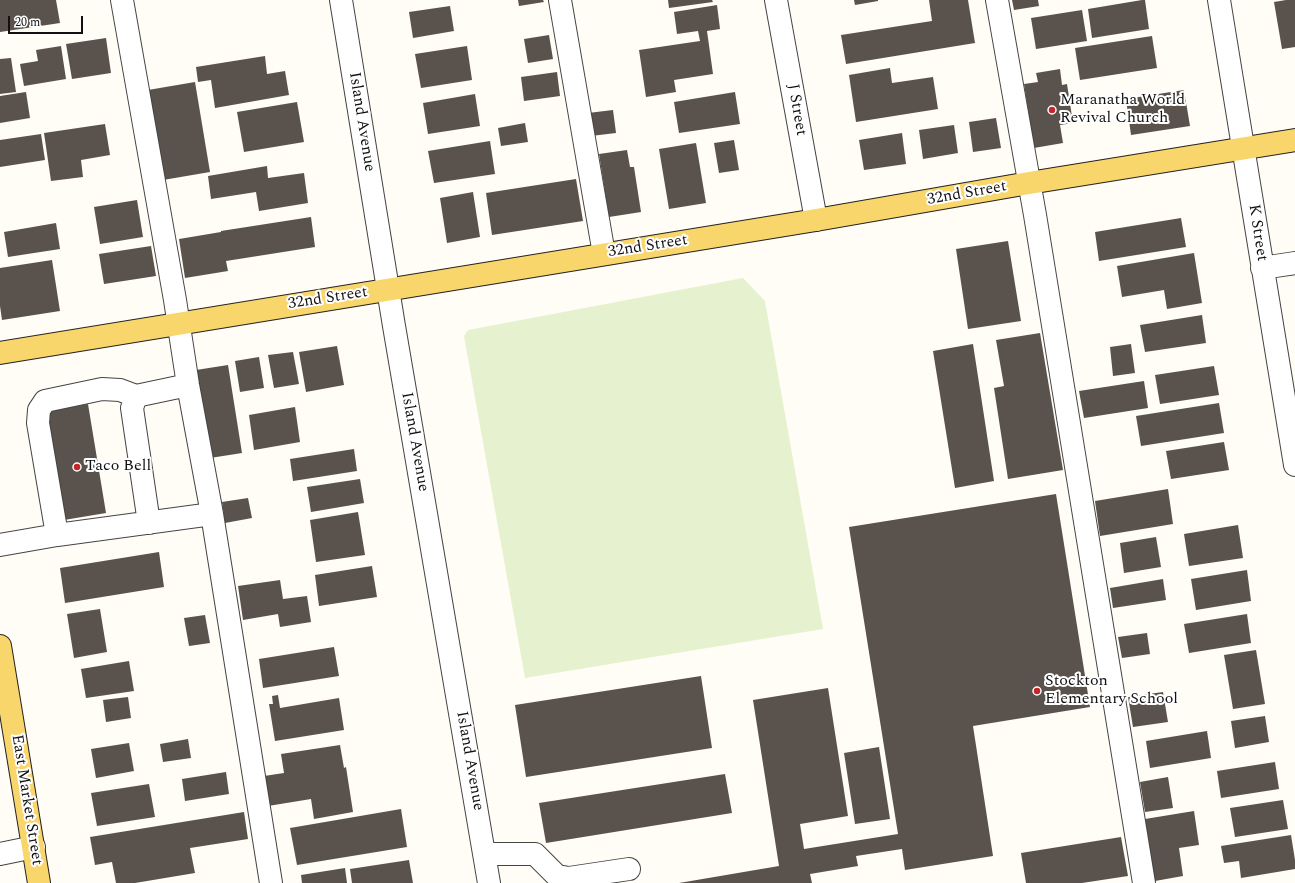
<!DOCTYPE html>
<html>
<head>
<meta charset="utf-8">
<style>
	body { margin:0 }
	#map { position:relative; width:1295px; height:883px; overflow:hidden; background:#fffdf5; font-family:Spectral,serif }
	canvas { display:block }
	.scale { position:absolute; left:8px; top:16px; width:75px; height:18px; box-sizing:border-box; border:2px solid #111; border-top:0; padding-left:5px; font-size:12px; line-height:14px; white-space:nowrap; color:#111; -webkit-text-stroke:3px #fff; paint-order:stroke }
</style>
</head>
<body>
<div id="map">
<canvas width="1295" height="883"></canvas>
<div class="scale">20 m</div>
</div>
<script>
const ctx = document.querySelector('canvas').getContext('2d');
ctx.lineJoin = 'round';
function fill(path, color) {
  ctx.fillStyle = color;
  ctx.fill(path, 'evenodd');
}
function toPath(rows) {
  const path = new Path2D();
  for (const r of rows) {
    path.moveTo(r[0], r[1]);
    for (let i = 2; i < r.length; i += 2) path.lineTo(r[i], r[i + 1]);
  }
  return path;
}
function stroke(path, color, width, dash) {
  ctx.strokeStyle = color;
  ctx.lineWidth = width;
  ctx.lineCap = dash ? 'butt' : 'round';
  ctx.setLineDash(dash || []);
  ctx.stroke(path);
}
function drawText(font, color, halo, rows, align = 'center') {
  ctx.font = font + ' Spectral,serif';
  ctx.lineWidth = 4;
  ctx.setLineDash([]);
  ctx.textBaseline = 'middle';
  ctx.strokeStyle = halo;
  ctx.fillStyle = color;
  for (const [text, x, y, turn = 0] of rows) {
    ctx.save();
    ctx.translate(x, y);
    ctx.rotate((+turn || 0) * Math.PI / 180);
    ctx.textAlign = isNaN(turn) ? turn : align;
    if (halo) ctx.strokeText(text, 0, 0);
    ctx.fillText(text, 0, 0);
    ctx.restore();
  }
}
const pitch = toPath([
	[743,278,765,301,823,629,525,678,464,336,468,330]
]);
const building = toPath([
	[0,0,56,0,60,23,0,32],
	[518,0,543,0,544,2,519,6],
	[668,0,712,0,713,2,669,8],
	[854,0,878,0,878,1,855,5],
	[929,0,968,0,975,43,846,64,841,35,932,21],
	[1012,0,1038,0,1039,6,1014,10],
	[1142,0,1145,0,1149,29,1092,38,1088,9],
	[1286,0,1295,0,1295,47,1282,49,1274,2],
	[717,5,720,29,707,31,713,74,674,80,676,92,646,97,639,50,700,41,698,31,677,34,674,12],
	[450,6,454,31,413,38,409,12],
	[1082,10,1087,41,1036,49,1031,18],
	[549,35,553,59,528,63,524,39],
	[1152,36,1157,68,1080,80,1075,48],
	[106,38,111,73,72,79,66,44],
	[61,46,66,79,24,86,20,64,38,61,36,50],
	[467,46,472,80,421,88,415,54],
	[265,56,267,74,285,71,289,95,215,108,211,80,198,82,196,67],
	[11,58,16,92,0,94,0,59],
	[890,68,892,83,933,77,938,109,856,122,849,75],
	[1060,69,1062,85,1067,84,1073,123,1060,125,1063,143,1034,148,1024,84,1038,82,1036,73],
	[557,72,560,96,524,101,521,77],
	[195,82,210,172,163,180,148,90],
	[1184,90,1190,126,1131,135,1126,99],
	[26,92,30,118,0,123,0,96],
	[735,92,740,124,679,133,674,102],
	[475,94,480,126,428,134,423,103],
	[297,102,304,142,244,152,237,112],
	[613,110,616,133,591,136,588,113],
	[996,118,1001,148,973,152,969,122],
	[525,123,528,142,501,146,498,128],
	[105,124,110,155,81,160,83,177,51,181,44,133],
	[954,125,958,153,923,159,919,130],
	[902,133,906,164,864,170,859,140],
	[41,134,45,160,0,167,0,140],
	[734,140,739,170,719,173,714,143],
	[490,141,495,174,434,183,428,151],
	[696,143,706,203,669,209,659,149],
	[627,150,630,167,634,167,641,212,609,217,599,154],
	[267,166,268,178,304,173,308,203,259,211,256,192,211,199,208,176],
	[576,179,583,221,492,235,486,193],
	[473,192,480,237,447,243,440,198],
	[137,200,143,237,100,244,94,207],
	[311,217,315,247,226,261,228,271,185,278,179,239,221,232,221,231],
	[1181,218,1186,247,1099,261,1095,232],
	[56,223,60,249,8,257,4,232],
	[1008,241,1021,321,968,329,956,249],
	[151,246,156,276,104,284,99,254],
	[1194,253,1202,303,1167,309,1164,290,1122,297,1117,266],
	[52,260,60,311,2,320,0,306,0,268],
	[1202,315,1206,343,1145,352,1140,325],
	[1040,333,1063,470,1008,479,994,388,1004,386,996,340],
	[973,344,994,481,955,488,933,351],
	[1131,344,1135,373,1113,376,1110,347],
	[337,346,344,385,306,392,299,352],
	[293,352,299,384,274,388,268,355],
	[259,357,264,388,240,392,235,361],
	[228,365,242,453,210,458,196,370],
	[1214,366,1219,395,1160,404,1155,375],
	[1144,381,1148,408,1084,418,1079,391],
	[1219,403,1224,433,1141,446,1136,416],
	[88,404,106,513,64,520,44,412],
	[295,407,300,442,254,450,249,415],
	[1224,442,1229,470,1171,479,1166,451],
	[354,449,357,471,293,481,290,459],
	[360,479,364,503,311,512,307,487],
	[1168,489,1173,524,1100,536,1095,501],
	[1056,494,1090,707,973,726,993,856,905,870,902,849,856,856,858,866,810,874,812,883,679,883,779,866,753,700,828,688,848,816,800,824,804,849,898,834,849,527],
	[248,498,252,518,225,523,222,502],
	[358,512,365,555,316,562,310,520],
	[1238,525,1243,558,1189,566,1184,534],
	[1156,537,1161,567,1124,573,1120,543],
	[159,552,164,587,65,603,60,568],
	[372,566,377,597,319,606,315,575],
	[1247,570,1251,601,1196,610,1191,579],
	[1163,579,1166,600,1113,608,1110,588],
	[280,580,283,599,307,596,311,622,280,627,278,614,243,620,238,586],
	[100,609,107,652,74,658,67,614],
	[1247,614,1251,643,1189,653,1184,624],
	[205,615,210,643,189,646,184,618],
	[1147,633,1150,654,1122,658,1118,637],
	[334,647,339,676,263,688,259,659],
	[1256,650,1265,704,1233,709,1224,655],
	[129,661,134,691,86,698,81,669],
	[701,676,712,748,526,777,515,705],
	[1163,692,1168,722,1133,727,1128,697],
	[278,695,280,708,339,698,344,730,275,741,269,704,273,704,272,696],
	[128,697,131,718,106,722,103,700],
	[1265,716,1269,742,1235,748,1231,721],
	[1207,731,1211,758,1150,768,1146,741],
	[188,739,191,758,163,762,160,744],
	[129,743,134,771,96,778,91,749],
	[340,745,344,768,346,767,353,812,314,819,311,799,268,806,264,776,284,773,281,754],
	[879,747,890,819,855,824,844,753],
	[1275,762,1279,789,1221,798,1217,771],
	[226,772,229,794,185,801,182,779],
	[725,774,732,813,546,843,539,803],
	[1168,777,1173,808,1145,812,1140,782],
	[149,784,155,817,97,826,91,793],
	[1283,800,1288,829,1235,837,1230,808],
	[401,809,407,847,297,865,290,828],
	[1194,811,1199,845,1179,848,1183,876,1155,881,1145,819],
	[244,812,248,839,190,848,195,873,135,883,116,883,112,862,95,865,90,837],
	[1291,835,1295,860,1295,869,1241,878,1239,861,1224,863,1221,846],
	[1121,837,1128,876,1082,883,1026,883,1021,853],
	[409,860,413,883,352,883,350,869],
	[345,868,347,883,302,883,301,875]
]);
const minor = toPath([
	[122,0,175,300,188,385,212,514,271,883],
	[341,0,394,326,489,883],
	[560,0,604,254],
	[776,0,816,220],
	[997,0,1035,215,1144,883],
	[1219,0,1295,465],
	[1262,268,1295,263],
	[149,523,132,408,136,396,188,385],
	[57,535,38,423,39,410,45,401,102,389,120,390,136,396],
	[0,545,57,535,212,514],
	[0,854,34,847],
	[485,854,535,854,557,876,569,878,629,869]
]);
const major = toPath([
	[0,353,816,220,1029,183,1295,140],
	[0,646,39,883]
]);
const markers = [
	[1052,110,4,"#c4262e"],
	[77,467,4,"#c4262e"],
	[1037,691,4,"#c4262e"]
];
const poiNames = [
	["Maranatha World",1060,101],
	["Revival Church",1060,119],
	["Taco Bell",85,467],
	["Stockton",1045,682],
	["Elementary School",1045,700]
];
const streetNames = [
	["J Street",796,110,80],
	["Island Avenue",361,122,81],
	["32nd Street",967,194,-10],
	["K Street",1257,233,81],
	["32nd Street",648,247,-9],
	["32nd Street",328,299,-9],
	["Island Avenue",414,442,80],
	["Island Avenue",469,761,80],
	["East Market Street",26,800,81]
];
fill(pitch, '#e6f2cf');
fill(building, '#5a524d');
stroke(minor, '#444', 24);
stroke(major, '#222', 24);
stroke(minor, '#fff', 22);
stroke(major, '#f9d66b', 22);
for (const [x, y, r, color] of markers) {
  const dot = new Path2D();
  dot.arc(x, y, r, 0, 2 * Math.PI);
  ctx.fillStyle = color;
  ctx.fill(dot);
  stroke(dot, '#fff', 1.5);
}
drawText('16px', '#111', '#fff', poiNames, 'left');
drawText('16px', '#111', '#fff', streetNames);
</script>
</body>
</html>
